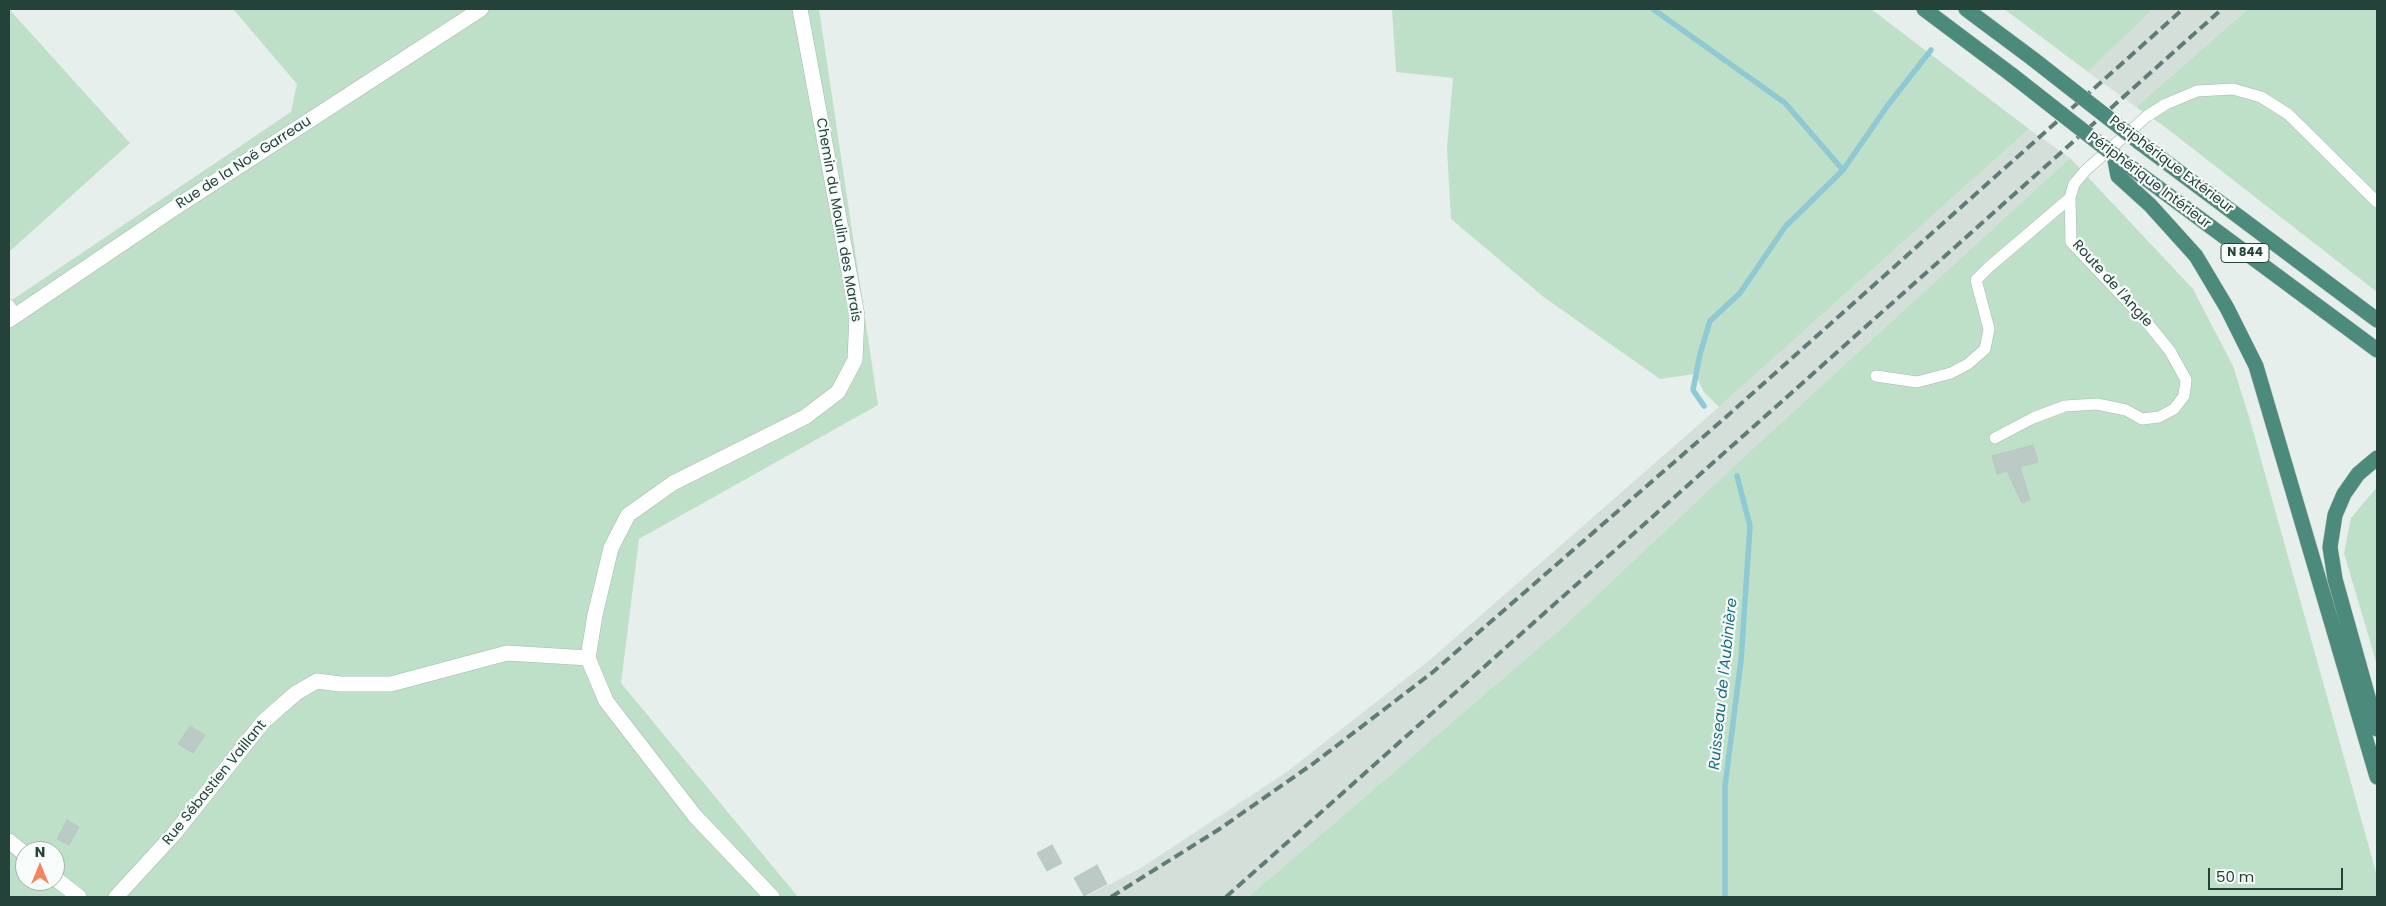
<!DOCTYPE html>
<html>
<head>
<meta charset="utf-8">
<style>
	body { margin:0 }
	#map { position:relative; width:2386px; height:906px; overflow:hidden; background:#e6efeb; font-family:Poppins,sans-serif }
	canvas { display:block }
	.frame { position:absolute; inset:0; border:10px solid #24423a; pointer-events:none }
	.north { position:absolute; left:15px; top:841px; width:50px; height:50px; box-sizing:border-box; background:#f7fbf9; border:1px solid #a3b1ad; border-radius:50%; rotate:0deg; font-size:14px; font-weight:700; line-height:20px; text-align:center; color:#24423a }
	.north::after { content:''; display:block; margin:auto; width:18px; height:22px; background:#f4845f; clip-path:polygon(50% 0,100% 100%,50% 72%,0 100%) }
	.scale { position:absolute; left:2208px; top:868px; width:135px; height:22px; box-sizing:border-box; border:2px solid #24423a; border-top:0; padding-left:6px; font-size:15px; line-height:18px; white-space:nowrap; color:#24423a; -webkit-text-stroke:4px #f7fbf9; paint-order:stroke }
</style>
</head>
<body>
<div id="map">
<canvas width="2386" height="906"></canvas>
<div class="frame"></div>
<div class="north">N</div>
<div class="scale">50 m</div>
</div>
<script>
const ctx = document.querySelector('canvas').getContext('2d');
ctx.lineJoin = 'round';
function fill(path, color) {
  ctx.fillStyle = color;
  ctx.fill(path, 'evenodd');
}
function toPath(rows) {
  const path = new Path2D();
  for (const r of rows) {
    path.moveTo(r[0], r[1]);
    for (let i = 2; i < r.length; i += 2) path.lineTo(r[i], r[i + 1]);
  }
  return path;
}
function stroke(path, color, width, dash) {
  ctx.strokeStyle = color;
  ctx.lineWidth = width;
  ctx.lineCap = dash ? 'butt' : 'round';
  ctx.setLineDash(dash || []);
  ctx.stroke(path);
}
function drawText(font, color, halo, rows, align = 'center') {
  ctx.font = font + ' Poppins,sans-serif';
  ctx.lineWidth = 4.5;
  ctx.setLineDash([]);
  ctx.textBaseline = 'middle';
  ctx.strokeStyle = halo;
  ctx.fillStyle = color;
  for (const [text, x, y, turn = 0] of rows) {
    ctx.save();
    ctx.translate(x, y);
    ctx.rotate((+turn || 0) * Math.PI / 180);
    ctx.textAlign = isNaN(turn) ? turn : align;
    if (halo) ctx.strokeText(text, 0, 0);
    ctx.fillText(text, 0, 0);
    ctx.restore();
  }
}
const built = toPath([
	[2153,9,2248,9,2136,107,2088,72],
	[2029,129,2070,158,1747,454,1564,626,1248,897,1085,897,1141,868,1288,771,1431,659,1719,407]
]);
const green = toPath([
	[9,9,130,143,9,252],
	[233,9,819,9,878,405,639,539,621,683,798,897,9,897,9,302,291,112,297,84],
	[25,851,55,851,55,881,25,881],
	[1392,9,1871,9,2029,129,1719,407,1704,392,1695,374,1660,379,1545,298,1451,219,1447,148,1453,78,1396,72],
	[2004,9,2153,9,2088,72],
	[2248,9,2377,9,2377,292,2165,127,2136,107],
	[2070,158,2193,289,2233,366,2250,420,2377,876,2377,897,1248,897,1564,626,1747,454],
	[2377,487,2377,665,2344,553,2351,518]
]);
const stream = toPath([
	[1653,9,1785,103,1843,170],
	[1704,406,1693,390,1700,354,1710,321,1740,293,1785,227,1843,170,1888,105,1931,50],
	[1725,897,1725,786,1741,660,1750,526,1737,476]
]);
const building = toPath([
	[2033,445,2038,462,2020,467,2030,500,2022,503,2007,471,1997,474,1992,456,2033,445],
	[190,726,205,735,193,753,178,744,190,726],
	[67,820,79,827,69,845,57,839,67,820],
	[1052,845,1062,863,1047,871,1037,853,1052,845],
	[1097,865,1107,884,1084,896,1074,878,1097,865]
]);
const service = toPath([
	[9,305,16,315],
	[1876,376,1917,382,1951,373,1968,364,1985,349,1989,329,1976,280,1989,267,2070,198],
	[1995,438,2033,418,2065,406,2097,404,2126,410,2142,419,2159,417,2174,409,2184,396,2186,380,2170,351,2145,320,2071,242,2070,198,2074,184,2086,170,2147,116,2166,104,2197,91,2233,89,2261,97,2288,114,2377,202]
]);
const minor = toPath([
	[9,320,173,209,481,9],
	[9,841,25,854],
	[55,878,79,897],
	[116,897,173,835,264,721,296,693,317,681,340,684,391,684,507,653,588,658],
	[772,897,695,816,606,701,588,658,595,615,611,548,628,515,673,483,805,417,838,392,855,360,857,315,800,9]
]);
const trunk = toPath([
	[1924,9,2012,75],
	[1966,9,2033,59],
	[2139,142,2377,320],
	[2114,155,2118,176,2150,205,2196,256,2227,308,2256,366,2377,777],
	[2114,155,2377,350],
	[2377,458,2358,474,2344,494,2335,515,2330,547,2335,579,2377,729]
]);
const rail = toPath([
	[1111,897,1218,830,1314,763,1433,672,1726,417,2183,9],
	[1226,897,2222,9]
]);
const trunkBridge = toPath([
	[2033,59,2139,142],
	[2012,75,2114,155]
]);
const shields = [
	[2245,253,48]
];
const shieldNames = [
	["N 844",2245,253]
];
const streetNames = [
	["Rue de la Noë Garreau",244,163,-33],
	["Périphérique Extérieur",2171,165,37],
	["Périphérique Intérieur",2149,181,37],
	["Chemin du Moulin des Marais",838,220,80],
	["Route de l'Angle",2112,284,48],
	["Rue Sébastien Vaillant",215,783,-51]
];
const waterNames = [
	["Ruisseau de l'Aubinière",1724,684,-84]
];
fill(built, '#d4dfda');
fill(green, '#bfe0c8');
stroke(stream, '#8ec9d4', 5.5);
fill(building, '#bbcac4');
stroke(building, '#b8c9c2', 1);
stroke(service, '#a8b8b2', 12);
stroke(minor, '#a8b8b2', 16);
stroke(trunk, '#c2cac8', 16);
stroke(service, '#fff', 11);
stroke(minor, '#fff', 15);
stroke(trunk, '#4c8a7c', 15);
stroke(rail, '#5f7d75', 4, [10, 5]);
stroke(trunkBridge, '#c2cac8', 16, []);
stroke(trunkBridge, '#4c8a7c', 15);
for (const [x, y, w] of shields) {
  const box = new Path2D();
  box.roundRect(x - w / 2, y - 9.5, w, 19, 4);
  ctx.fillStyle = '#f7fbf9';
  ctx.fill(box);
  stroke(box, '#24423a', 1);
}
drawText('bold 12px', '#24423a', null, shieldNames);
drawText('14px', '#24423a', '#f7fbf9', streetNames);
drawText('italic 15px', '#1c6f80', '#f7fbf9', waterNames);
</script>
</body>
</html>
